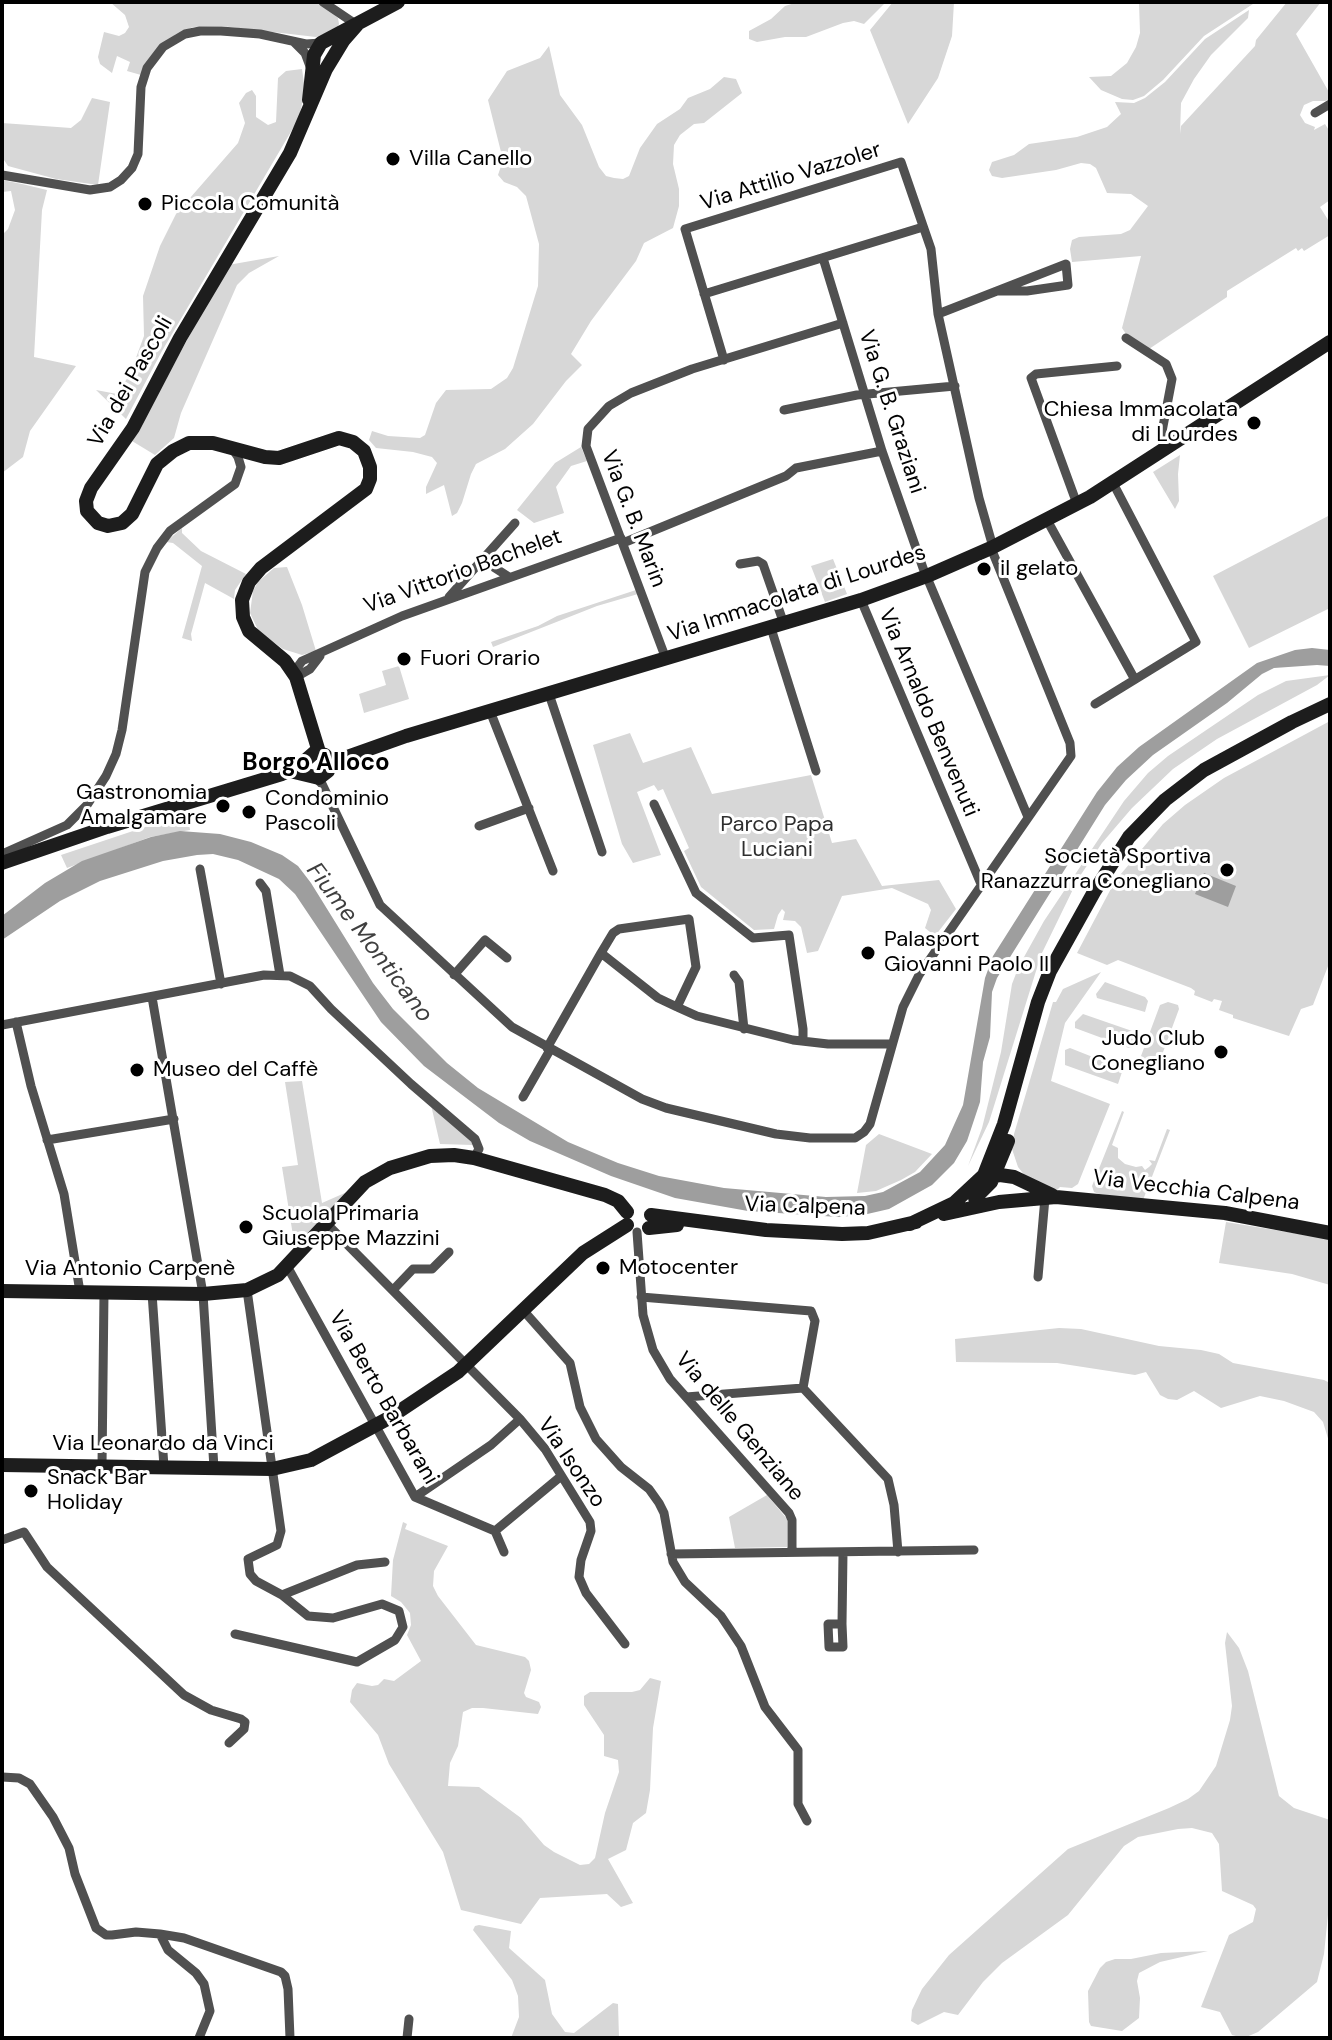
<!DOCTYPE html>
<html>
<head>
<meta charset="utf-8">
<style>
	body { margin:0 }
	#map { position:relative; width:1332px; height:2040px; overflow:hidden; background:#fff; font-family:"DM Sans",sans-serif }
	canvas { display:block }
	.frame { position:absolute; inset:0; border:4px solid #000; pointer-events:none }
</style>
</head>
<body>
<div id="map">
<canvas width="1332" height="2040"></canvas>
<div class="frame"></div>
</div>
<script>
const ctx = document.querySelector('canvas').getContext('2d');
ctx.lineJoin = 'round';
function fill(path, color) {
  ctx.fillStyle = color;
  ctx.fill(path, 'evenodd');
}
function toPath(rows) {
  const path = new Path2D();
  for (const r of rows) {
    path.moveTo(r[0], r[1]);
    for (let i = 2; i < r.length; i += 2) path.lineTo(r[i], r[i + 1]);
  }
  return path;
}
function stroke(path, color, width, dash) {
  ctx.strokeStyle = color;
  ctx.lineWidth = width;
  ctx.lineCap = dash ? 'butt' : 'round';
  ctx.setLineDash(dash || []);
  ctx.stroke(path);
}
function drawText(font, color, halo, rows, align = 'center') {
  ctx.font = font + ' "DM Sans",sans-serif';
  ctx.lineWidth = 6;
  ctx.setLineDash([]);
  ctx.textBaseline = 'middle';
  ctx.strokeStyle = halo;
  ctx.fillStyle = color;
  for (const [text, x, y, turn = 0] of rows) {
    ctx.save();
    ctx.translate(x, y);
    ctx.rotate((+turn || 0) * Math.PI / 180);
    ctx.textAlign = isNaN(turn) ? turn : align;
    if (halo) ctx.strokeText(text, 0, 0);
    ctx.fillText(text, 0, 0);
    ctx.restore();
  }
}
const green = toPath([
	[110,2,320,2,338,18,339,24,337,29,316,37,221,26,193,27,175,35,141,75,127,71,130,62,117,56,112,73,100,64,98,57,104,32,119,36,125,33,129,27,125,15],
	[798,2,886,2,864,24,854,21,843,23,806,37,785,37,757,42,749,39,749,31,771,19,785,6],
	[893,2,954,2,952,36,938,78,908,124,870,30],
	[1139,2,1256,2,1204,36,1163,80,1144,96,1133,100,1122,99,1101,90,1089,77,1111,76,1127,63,1136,47,1140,33],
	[1287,2,1321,2,1296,34,1330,94,1330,99,1325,101,1313,101,1304,105,1300,115,1305,123,1315,127,1314,130,1325,124,1330,132,1330,200,1320,207,1330,223,1330,235,1304,251,1302,248,1298,251,1296,248,1227,291,1227,297,1149,349,1126,334,1122,328,1141,256,1072,262,1070,249,1072,240,1079,237,1121,234,1130,230,1148,206,1131,194,1107,193,1096,168,1090,164,1081,163,1056,170,1002,178,992,176,989,170,992,162,1014,155,1029,144,1077,137,1107,127,1121,114,1115,102,1134,103,1145,98,1165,82,1205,39,1249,10,1248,18,1211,55,1194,79,1181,103,1180,134,1181,126,1255,46,1256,40],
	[549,46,560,95,582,125,599,167,606,176,614,178,623,179,629,176,640,148,657,124,680,109,688,98,710,89,724,77,736,79,742,93,704,123,694,124,680,135,674,145,673,164,679,189,679,206,673,228,644,243,636,261,591,321,571,354,582,365,566,381,533,424,505,449,476,464,471,474,462,503,457,513,452,516,444,485,426,494,426,487,437,463,432,457,413,452,376,448,369,440,372,431,388,436,420,438,425,435,436,403,446,390,491,389,507,378,513,368,538,286,539,244,526,196,517,187,504,182,498,175,503,160,488,100,507,71,540,58],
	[302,69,305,90,299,118,162,351,126,419,96,390,117,394,130,374,144,336,143,296,160,246,176,214,238,143,245,123,239,103,246,93,252,90,256,96,256,117,268,125,276,122,278,78,286,71],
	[92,98,110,102,98,185,56,179,8,166,2,157,2,123,71,128,81,120],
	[2,180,22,184,47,190,42,210,34,357,76,366,30,431,23,457,2,473,2,235,8,229,15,210,11,191,2,192],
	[279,256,249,273,237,285,181,413,174,438,155,455,132,441,228,265],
	[581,447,587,461,571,466,556,487,564,513,534,523,517,510,555,463],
	[1180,455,1178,474,1179,501,1175,509,1153,472],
	[1330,515,1330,608,1249,648,1213,576],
	[182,528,182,533,201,551,246,574,235,590,234,599,205,583,191,634,192,641,182,638,202,566,173,543,166,542],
	[833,559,847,594,825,602,811,566],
	[287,567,302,605,316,651,302,655,283,649,259,632,250,613,253,591,258,582,274,568],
	[636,590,638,594,597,606,493,647,491,642,538,626,557,616],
	[399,666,409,699,364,713,359,694,386,685,382,671],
	[1330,675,1317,685,1217,739,1173,769,1132,808,1102,843,1078,879,1041,955,989,1122,968,1166,982,1128,1001,1052,1012,984,1019,966,1044,921,1124,801,1148,773,1168,756,1258,695,1286,681],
	[1330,721,1330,961,1313,1005,1301,1009,1289,1036,1233,1018,1233,1015,1219,1010,1222,1001,1214,999,1212,1002,1194,995,1195,991,1191,988,1118,960,1107,965,1077,953,1115,881,1163,824,1185,805,1224,778],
	[630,733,643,763,691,747,712,794,811,775,832,843,856,839,882,886,939,880,956,909,935,936,925,928,931,910,928,904,892,888,842,896,818,951,807,953,801,927,795,921,783,920,785,912,782,909,778,915,774,929,754,930,701,887,684,851,689,848,663,789,658,791,654,785,637,792,661,855,633,863,622,844,593,745],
	[187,813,190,830,150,837,67,868,61,855],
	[1101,972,1065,1023,1051,1081,1110,1104,1078,1184,1072,1188,1060,1187,1057,1190,1043,1187,1026,1177,1018,1167,1012,1149,1014,1134,1053,1002,1056,1002,1063,989],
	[1105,982,1145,997,1148,1001,1145,1012,1097,998,1096,994],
	[1168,1002,1178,1005,1179,1009,1159,1063,1155,1065,1143,1061,1141,1056,1160,1005],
	[1083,1014,1135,1032,1132,1047,1129,1048,1075,1028,1075,1022],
	[1070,1048,1123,1069,1118,1084,1065,1065,1065,1050],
	[302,1081,322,1203,347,1192,295,1248,282,1167,298,1165,285,1082],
	[431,1105,471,1140,473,1145,440,1144],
	[1122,1111,1124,1112,1112,1145,1118,1148,1118,1158,1125,1164,1136,1167,1142,1166,1145,1170,1149,1167,1152,1164,1149,1160,1155,1161,1167,1129,1170,1130,1143,1200,1099,1194,1094,1192,1092,1186],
	[879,1134,932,1154,915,1172,901,1180,876,1191,857,1193,866,1145],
	[1226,1222,1330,1239,1330,1285,1292,1274,1219,1263],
	[1059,1328,1081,1329,1159,1346,1201,1350,1219,1354,1233,1363,1324,1380,1330,1383,1330,1445,1323,1422,1314,1412,1284,1401,1260,1396,1221,1408,1194,1391,1177,1400,1168,1399,1160,1395,1146,1372,1135,1375,1057,1363,956,1362,955,1339],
	[767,1495,787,1519,787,1547,735,1548,729,1517],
	[403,1522,407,1524,405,1529,448,1546,434,1571,433,1586,438,1596,476,1645,525,1657,529,1661,531,1670,524,1693,526,1697,539,1702,541,1707,538,1714,483,1708,472,1708,463,1712,458,1746,450,1763,448,1786,479,1787,521,1818,544,1845,554,1852,580,1865,589,1864,595,1858,605,1813,619,1772,618,1760,604,1756,604,1735,584,1705,584,1696,590,1692,632,1692,640,1690,650,1678,661,1681,653,1728,650,1790,646,1813,633,1823,626,1850,608,1859,633,1903,621,1907,607,1894,540,1898,521,1924,461,1910,443,1852,389,1764,378,1735,350,1702,352,1690,357,1683,372,1686,378,1685,384,1679,394,1681,421,1661,407,1635,411,1625,410,1613,401,1602,391,1596,393,1560],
	[1227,1632,1239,1648,1248,1671,1279,1796,1294,1808,1330,1820,1330,1895,1324,1954,1317,1982,1258,2032,1244,2038,1232,2035,1220,2012,1201,2007,1229,1935,1253,1922,1256,1909,1253,1905,1222,1891,1219,1844,1212,1833,1192,1828,1178,1829,1138,1837,1124,1846,1068,1915,1002,1963,983,1982,958,2015,944,2012,918,2025,911,2021,912,2010,922,1989,949,1955,1068,1849,1169,1808,1188,1799,1199,1791,1216,1766,1230,1720,1232,1706,1225,1643],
	[479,1925,511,1931,509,1948,545,1980,552,2014,565,2032,574,2033,613,2003,618,2004,619,2038,511,2038,519,2017,518,1996,512,1980,473,1930,475,1926],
	[1208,1951,1160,1962,1139,1973,1137,1981,1140,1998,1139,2018,1122,2031,1091,2026,1089,2022,1088,1991,1100,1968,1106,1962,1115,1959,1131,1959,1161,1953]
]);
const water = toPath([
	[1312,648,1330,650,1330,666,1317,665,1274,668,1262,674,1227,703,1153,755,1126,780,1105,805,997,978,992,992,990,1037,983,1062,980,1102,967,1141,954,1163,932,1185,889,1209,863,1215,838,1217,748,1211,675,1198,611,1176,530,1141,499,1123,424,1066,381,1022,295,894,279,879,238,860,213,854,197,855,163,861,100,881,60,901,2,940,2,916,45,883,82,861,151,837,180,831,220,834,251,842,282,855,298,866,311,883,373,983,393,1009,447,1063,478,1088,568,1142,618,1163,659,1176,724,1188,826,1197,865,1196,883,1192,920,1172,945,1145,963,1105,985,978,993,956,1097,792,1117,767,1139,747,1257,663,1295,650],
	[1204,873,1236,886,1228,907,1195,894]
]);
const street = toPath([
	[323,2,357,25],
	[294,42,305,53,311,69],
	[1315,113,1330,104],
	[2,175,90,190,110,187,121,180,132,168,138,154,141,87,147,68,163,47,185,34,200,31,221,31,260,34,306,44,321,43],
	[823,258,882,451,923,568,1028,817],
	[704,294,923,227],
	[938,314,1066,264,1068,285,1027,291,998,291],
	[1126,338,1166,364,1172,379,1161,437,1165,450],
	[724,360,685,229,901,162,931,249,938,314,979,498,993,547],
	[784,410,857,395,955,386],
	[1077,504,1031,378,1036,374,1117,366],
	[1047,520,1134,678],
	[623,543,786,476,796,468,882,451],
	[488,555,495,568,509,577],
	[740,564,758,561,763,564,784,624],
	[449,597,515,523],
	[861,600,981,884],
	[771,628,816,771],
	[666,659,586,446,588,429,609,406,631,393,692,369,843,323],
	[294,672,302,661,402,616,621,538],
	[296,677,310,669,320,656],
	[549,694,602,852],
	[1095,704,1196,642,1113,483],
	[490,711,553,871],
	[316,778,322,784,380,905,512,1027,642,1099,666,1108,776,1134,810,1138,855,1138,864,1132,870,1124,903,1007,919,975,1071,756,1070,743,991,548],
	[654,804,696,893,753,938,789,935,803,1029,803,1041],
	[479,826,529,808],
	[2,854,67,825,87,805,106,776,116,754,122,730,145,572,157,548,170,531,235,484,241,467,238,457,232,448],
	[200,869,221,984],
	[260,883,266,891,280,975],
	[454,975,485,940,507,958],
	[734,975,739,982,744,1029],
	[152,997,203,1294,214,1468],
	[677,1007,696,967,689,919,619,929,613,933,601,953,658,998,677,1007,697,1016,793,1040,828,1044,892,1044],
	[16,1022,31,1086,64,1194,80,1292],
	[2,1025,264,975,290,976,310,986,331,1009,411,1084,475,1139,479,1149,474,1158],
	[547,1048,601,953],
	[523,1097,550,1050],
	[47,1140,174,1119],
	[326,1223,520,1419,545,1449,590,1522,591,1531,581,1560,579,1577,586,1593,625,1644],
	[637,1232,643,1315,653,1350,670,1379,789,1513,792,1520,792,1552],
	[287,1266,415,1497,495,1531,504,1552],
	[1038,1277,1045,1198],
	[393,1290,413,1269,432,1269,449,1252],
	[152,1293,164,1467],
	[641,1297,811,1311,815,1321,803,1388,888,1479,894,1505,898,1552],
	[522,1309,570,1363,580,1407,596,1439,621,1467,649,1489,659,1503,664,1513,673,1562,685,1582,721,1616,741,1646,765,1707,798,1750,798,1804,807,1821],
	[686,1397,803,1388],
	[102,1466,104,1293],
	[415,1497,491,1445,520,1419],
	[495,1531,560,1477],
	[2,1540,24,1532,47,1567,184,1695,211,1710,241,1719,245,1722,244,1729,229,1743],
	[671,1554,974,1550],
	[282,1595,357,1565,385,1562],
	[842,1624,843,1647,829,1647,828,1624,842,1624,843,1553],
	[235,1634,357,1662,395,1640,403,1627,399,1611,382,1604,333,1618,308,1616,282,1595,256,1581,250,1574,248,1559,277,1545,281,1531,247,1290],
	[2,1777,19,1778,30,1784,53,1817,69,1848,75,1874,96,1928,106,1935,112,1935,136,1932,160,1934,168,1950,196,1973,204,1984,210,2011,199,2038],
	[160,1934,184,1938,281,1972,285,1976,288,1989,290,2038],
	[407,2038,409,2019]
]);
const secondary = toPath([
	[321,43,398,2],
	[309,100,314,55,321,43],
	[319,752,296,677,285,661,249,631,243,617,242,600,249,582,261,568,366,489,370,479,370,467,364,451,353,442,339,438,279,458,265,457,213,443,189,443,173,451,157,464,132,514,122,523,108,526,98,523,87,511,86,501,91,488,133,428,180,338,290,153,326,69,343,41,357,25],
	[330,763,406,736,861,600,927,576,991,548,1090,497,1330,342],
	[2,863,107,827,282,774,299,766,315,752,325,755,330,763,328,771,319,778,290,771],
	[989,1177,1000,1175,1014,1177,1052,1195],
	[975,1198,991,1182,1008,1141],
	[944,1214,999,1202,1056,1197,1225,1213,1330,1233],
	[651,1215,766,1230,842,1234,868,1233,916,1222],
	[910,1224,954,1203,984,1175,1004,1124,1038,1002,1050,971,1094,892,1129,837,1165,800,1204,770,1292,722,1330,704],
	[649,1228,677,1225],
	[2,1291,203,1294,247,1290,278,1275,365,1182,390,1168,430,1156,454,1155,474,1158,605,1195,618,1201,627,1212],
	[2,1465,272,1469,311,1460,389,1418,458,1372,583,1253,627,1225]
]);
const markers = [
	[393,159,8,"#000"],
	[145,204,8,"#000"],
	[1254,423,8,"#000"],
	[984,569,8,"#000"],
	[404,659,8,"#000"],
	[223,806,8,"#000"],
	[249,812,8,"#000"],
	[1227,870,8,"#000"],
	[868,953,8,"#000"],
	[1221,1052,8,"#000"],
	[137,1070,8,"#000"],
	[246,1227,8,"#000"],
	[603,1268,8,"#000"],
	[31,1491,8,"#000"]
];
const poiNames = [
	["Villa Canello",409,159],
	["Piccola Comunità",161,204],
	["Chiesa Immacolata",1238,410,"right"],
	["di Lourdes",1238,435,"right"],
	["il gelato",1000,569],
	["Fuori Orario",420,659],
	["Gastronomia",207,793,"right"],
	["Amalgamare",207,818,"right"],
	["Condominio",265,799],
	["Pascoli",265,824],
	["Società Sportiva",1211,857,"right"],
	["Ranazzurra Conegliano",1211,882,"right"],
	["Palasport",884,940],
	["Giovanni Paolo II",884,965],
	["Judo Club",1205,1039,"right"],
	["Conegliano",1205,1064,"right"],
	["Museo del Caffè",153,1070],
	["Scuola Primaria",262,1214],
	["Giuseppe Mazzini",262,1239],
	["Motocenter",619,1268],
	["Snack Bar",47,1478],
	["Holiday",47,1503]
];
const streetNames = [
	["Via Attilio Vazzoler",791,177,-17],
	["Via dei Pascoli",131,382,-60],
	["Via G. B. Graziani",891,412,72],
	["Via G. B. Marin",633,519,69],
	["Via Vittorio Bachelet",463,572,-20],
	["Via Immacolata di Lourdes",797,594,-18],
	["Via Arnaldo Benvenuti",928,713,67],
	["Via Vecchia Calpena",1196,1191,7],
	["Via Calpena",805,1207,2],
	["Via Antonio Carpenè",130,1269],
	["Via Berto Barbarani",383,1398,60],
	["Via delle Genziane",739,1427,50],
	["Via Leonardo da Vinci",163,1444],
	["Via Isonzo",571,1463,56]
];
const parkNames = [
	["Parco Papa",777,825],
	["Luciani",777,850]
];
const neighbourhoodNames = [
	["Borgo Alloco",316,764]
];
const waterNames = [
	["Fiume Monticano",369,943,53]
];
fill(green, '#d7d7d7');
fill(water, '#9e9e9e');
stroke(street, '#505050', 9);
stroke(secondary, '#1d1d1d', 14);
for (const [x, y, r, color] of markers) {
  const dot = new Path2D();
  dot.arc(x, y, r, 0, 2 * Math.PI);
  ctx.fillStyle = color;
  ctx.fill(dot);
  stroke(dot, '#fff', 3);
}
drawText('22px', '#000', '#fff', poiNames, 'left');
drawText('22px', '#000', '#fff', streetNames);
drawText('22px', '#2e2e2e', '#fff', parkNames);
drawText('bold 24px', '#000', '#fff', neighbourhoodNames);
drawText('italic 24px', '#3f3f3f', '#fff', waterNames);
</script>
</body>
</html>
